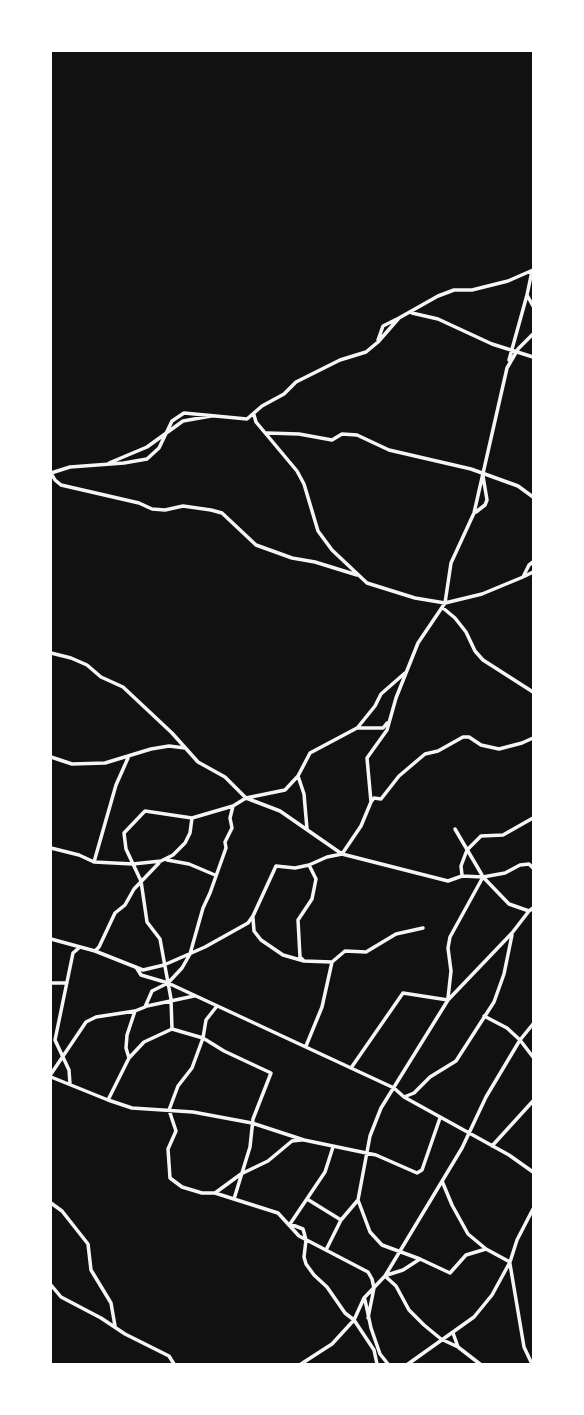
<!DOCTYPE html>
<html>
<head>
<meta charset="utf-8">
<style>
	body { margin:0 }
	#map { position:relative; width:584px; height:1415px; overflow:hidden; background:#111; font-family:"Asap Condensed",sans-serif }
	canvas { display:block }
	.frame { position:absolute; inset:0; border:52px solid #fff; pointer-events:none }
</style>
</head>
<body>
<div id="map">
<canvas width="584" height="1415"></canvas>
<div class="frame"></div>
</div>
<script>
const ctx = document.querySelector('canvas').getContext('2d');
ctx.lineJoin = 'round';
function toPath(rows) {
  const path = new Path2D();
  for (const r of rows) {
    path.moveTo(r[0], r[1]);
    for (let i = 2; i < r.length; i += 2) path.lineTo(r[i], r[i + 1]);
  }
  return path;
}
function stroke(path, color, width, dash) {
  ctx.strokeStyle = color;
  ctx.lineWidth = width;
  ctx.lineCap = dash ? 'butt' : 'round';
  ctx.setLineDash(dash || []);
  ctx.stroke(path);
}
const minor = toPath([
	[532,271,527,295,533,306],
	[412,313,438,319,492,344,533,357],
	[378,340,383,326,397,319],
	[509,360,527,295],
	[254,415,256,422,297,471,304,484,318,531,332,550,367,583,415,598,445,603,482,594,523,577,529,565,533,562],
	[267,433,299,434,332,440,342,434,357,435,389,450,471,469,518,486,533,497],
	[109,463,147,447,183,421,211,416],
	[51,473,70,467,124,463,147,459,159,448,172,421,184,413,247,419,262,406,284,394,296,382,340,360,366,352,378,342,399,318,438,296,454,290,472,290,508,281,533,270],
	[51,473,55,480,61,485,139,503,152,509,165,510,183,506,211,510,222,513,256,545,292,558,315,562,357,575],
	[476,512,485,505,487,500,483,476],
	[525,576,533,572],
	[443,608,455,618,466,632,475,651,483,660,533,692],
	[51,653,71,658,87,665,101,677,123,687,172,733,198,762,225,777,246,798,280,811,342,854],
	[358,727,375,706,381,694,405,673],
	[51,757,72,764,105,763,151,749,169,746,185,748],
	[298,776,304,794,307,829],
	[371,802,374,798,381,799,399,776,425,754,438,751,463,737,469,737,481,745,499,749,522,743,533,738],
	[455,829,482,875],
	[51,848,79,855,94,862,133,864,161,861,173,855,185,843,190,833,192,818],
	[342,854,361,826,371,802,367,758,387,730,396,698,418,643,445,603,451,563,474,513,507,368,518,349,533,334],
	[167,860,189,864,215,875],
	[94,862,116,785,128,758],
	[462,875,461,866,467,850,481,836,503,835,533,818],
	[253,918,254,931,261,940,283,955,304,961,332,962,345,951,366,952,396,934,423,928],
	[51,939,95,951,99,947,115,913,125,905,134,889,159,863],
	[95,951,143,970,164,965,205,947,248,923,253,916,276,866,295,868,309,865],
	[304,961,300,957,298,920,312,899,316,879,309,865,327,857,342,854,448,881,462,876,483,877,509,904,529,911,533,908],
	[136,967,141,975,168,983,394,1088,404,1097,509,1155,533,1172],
	[51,983,67,983],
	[448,998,451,971,448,948,450,937,483,877,505,873,520,865,529,864,533,868],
	[147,1006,194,996],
	[217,1006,206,1020,203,1038,192,1068,178,1086,169,1110,176,1131,168,1149,170,1178,182,1187,202,1193,215,1193,278,1213,299,1236,368,1272,372,1279,374,1288,368,1318],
	[484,1016,507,1028,520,1040,533,1057],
	[172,1029,171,999,160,939,147,922,141,881,126,849,124,833,145,811,192,818,233,806,246,798,285,790,298,776,310,753,357,728,383,728,387,723],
	[306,1046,322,1007,332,962],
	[129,1058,144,1042,172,1029,203,1038,224,1051,271,1073,253,1119,250,1147,234,1199],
	[351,1068,403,993,448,1000],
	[51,1074,86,1022,96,1017,135,1011,145,1007,152,991,168,983,182,968,190,954,203,908,210,893,226,848,225,842,232,828,230,818,233,806],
	[51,1077,108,1100,132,1108,193,1112,252,1123,304,1140,376,1155,417,1173,422,1170,440,1118],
	[70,1084,69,1070,55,1040,73,953,80,947],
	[404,1097,414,1093,430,1077,456,1061,494,1002,504,974,512,935],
	[108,1100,129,1058,126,1048,127,1035,135,1011],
	[492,1146,533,1101],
	[333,1147,325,1172,290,1224,303,1229,306,1240,304,1257,306,1264,314,1275,327,1287,345,1313,354,1320,374,1350,377,1364],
	[442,1181,452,1205,468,1234,486,1249,510,1262],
	[215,1193,241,1174,268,1161,292,1141,301,1140],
	[307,1199,341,1220],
	[51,1203,62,1211,88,1244,91,1270,111,1303,115,1326],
	[326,1250,341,1220,358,1200],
	[420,1259,382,1245,370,1232,358,1200,370,1136,381,1108,448,1000,512,933,529,911],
	[510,1264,524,1347,532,1364],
	[387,1275,403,1270,420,1259,450,1273,466,1255,486,1249],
	[385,1276,396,1286,409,1310,424,1325,441,1339,458,1347,480,1364],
	[51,1285,61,1297,101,1318,125,1334,169,1356,174,1364],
	[365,1300,371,1328,380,1354,388,1364],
	[453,1333,458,1347],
	[301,1364,332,1344,354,1320,364,1298,385,1276,462,1148,486,1097,520,1040,533,1024],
	[408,1364,474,1317,492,1295,510,1262,517,1240,533,1209]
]);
stroke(minor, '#f5f5f5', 3.5);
</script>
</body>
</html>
